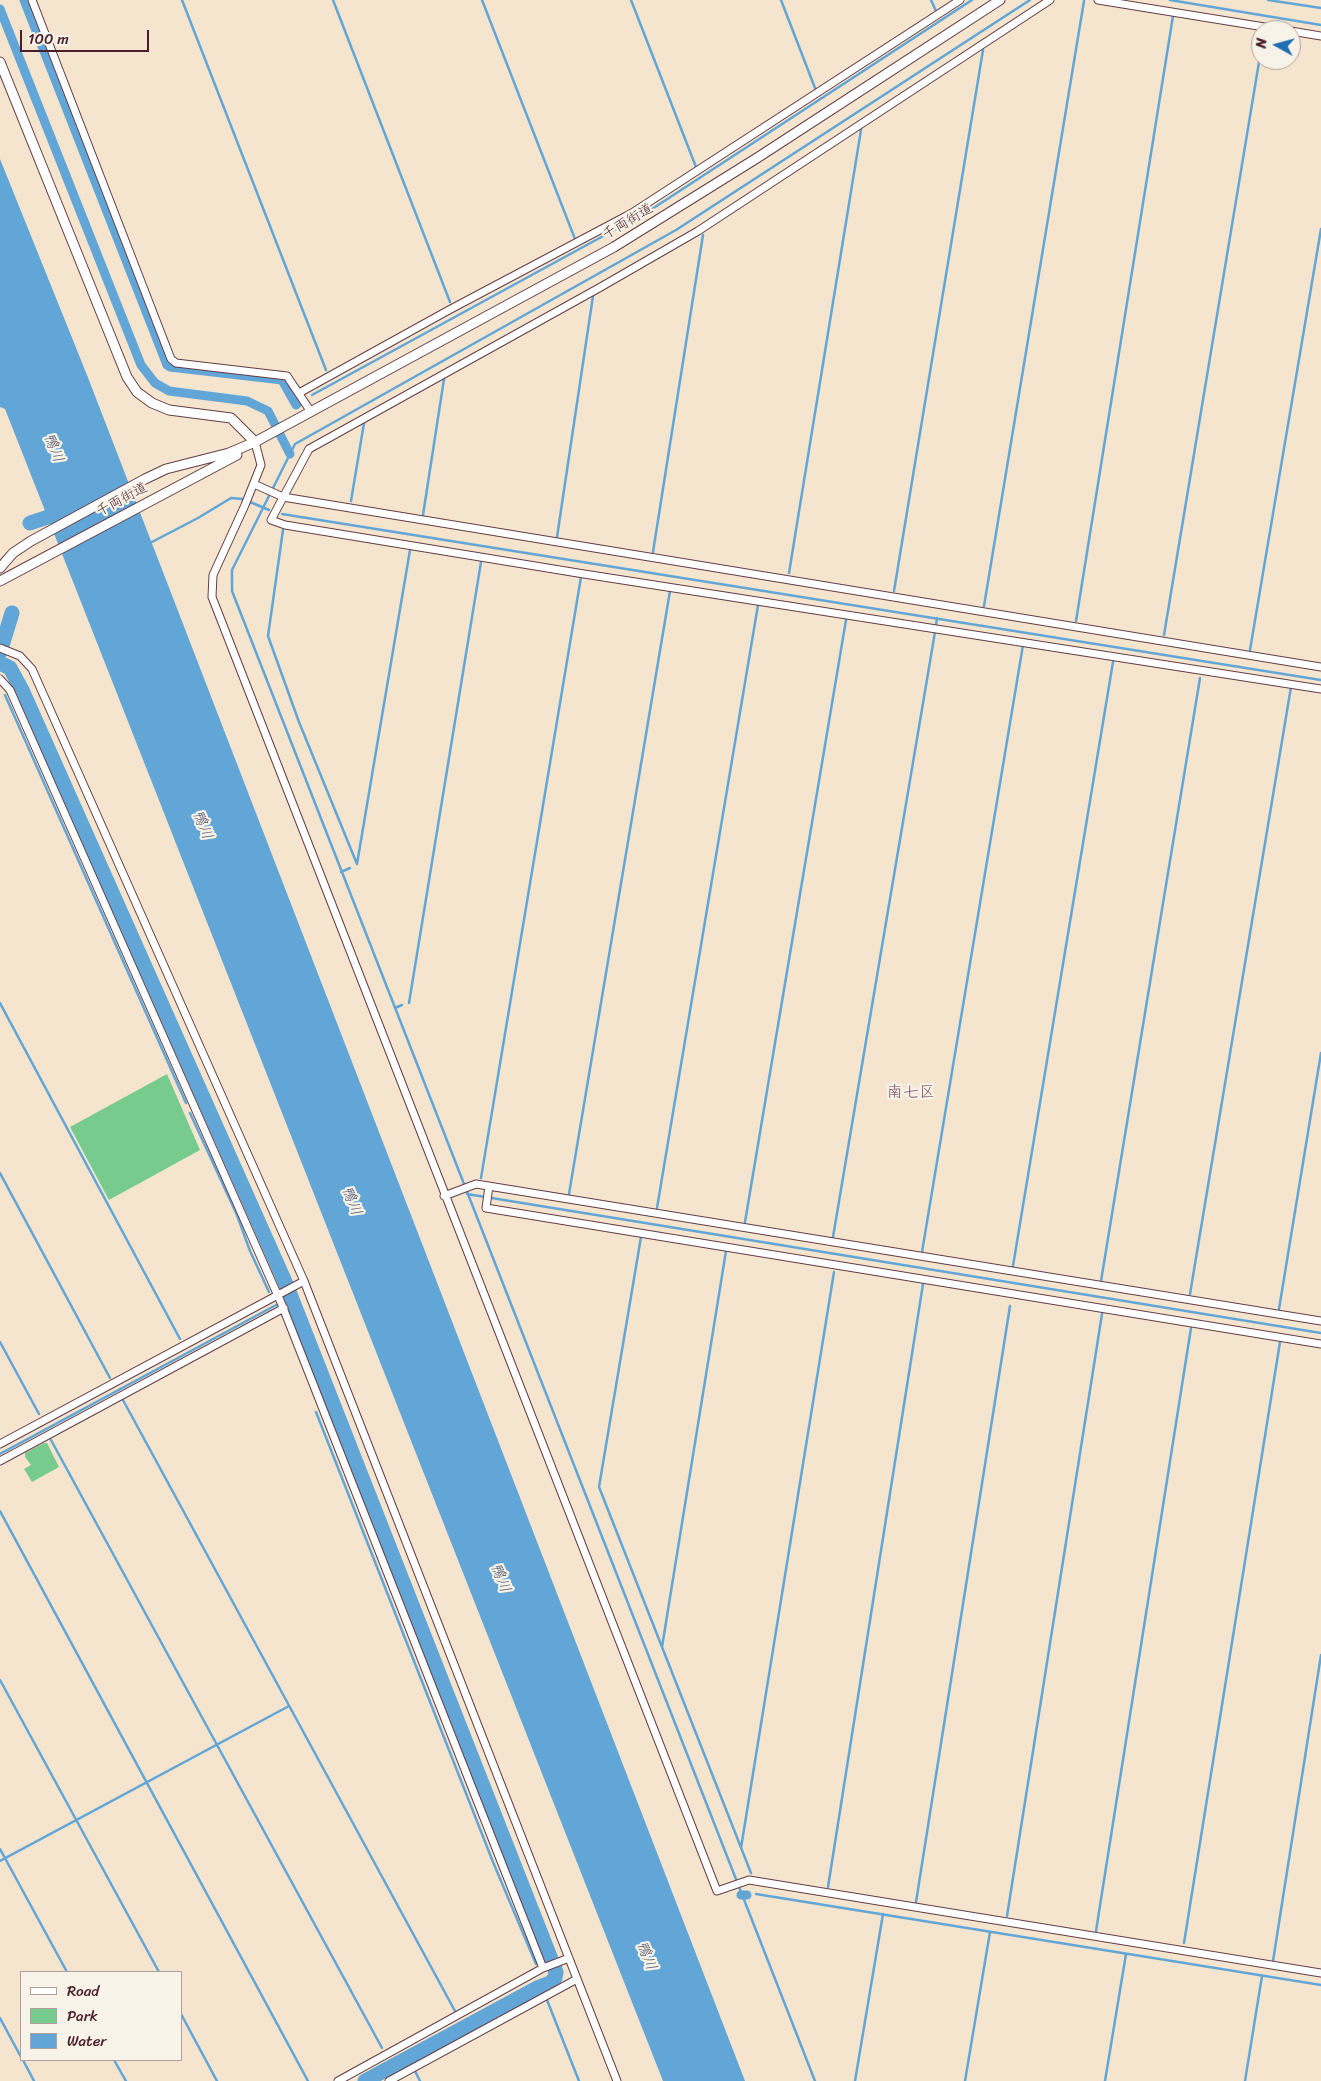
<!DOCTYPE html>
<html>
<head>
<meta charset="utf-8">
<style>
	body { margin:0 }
	#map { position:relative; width:1321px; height:2081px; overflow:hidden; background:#f5e5cf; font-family:Sriracha,sans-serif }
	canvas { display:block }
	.legend { position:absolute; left:20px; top:1971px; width:162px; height:90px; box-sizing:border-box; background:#f7f3e8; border:1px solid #b29e9c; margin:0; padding:6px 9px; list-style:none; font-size:15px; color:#4a1f2b }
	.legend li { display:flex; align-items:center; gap:10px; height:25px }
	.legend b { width:25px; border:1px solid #b29e9c }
	.north { position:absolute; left:1251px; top:20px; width:50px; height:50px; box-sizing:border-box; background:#f7f3e8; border:1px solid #b29e9c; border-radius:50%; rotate:277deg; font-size:14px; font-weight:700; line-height:20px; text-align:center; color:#4a1f2b }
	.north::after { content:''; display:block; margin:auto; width:18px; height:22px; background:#1f6fb2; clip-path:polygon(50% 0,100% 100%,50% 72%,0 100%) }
	.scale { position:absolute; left:20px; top:30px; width:129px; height:22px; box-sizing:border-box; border:2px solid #4a1f2b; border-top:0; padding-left:6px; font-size:15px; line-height:18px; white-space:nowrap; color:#4a1f2b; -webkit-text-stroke:4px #f7f3e8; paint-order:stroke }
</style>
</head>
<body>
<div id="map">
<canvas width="1321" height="2081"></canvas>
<ul class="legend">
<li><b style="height:6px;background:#fff"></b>Road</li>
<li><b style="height:14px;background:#77cb8f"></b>Park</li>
<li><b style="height:14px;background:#61a6d7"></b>Water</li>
</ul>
<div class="north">N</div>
<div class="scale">100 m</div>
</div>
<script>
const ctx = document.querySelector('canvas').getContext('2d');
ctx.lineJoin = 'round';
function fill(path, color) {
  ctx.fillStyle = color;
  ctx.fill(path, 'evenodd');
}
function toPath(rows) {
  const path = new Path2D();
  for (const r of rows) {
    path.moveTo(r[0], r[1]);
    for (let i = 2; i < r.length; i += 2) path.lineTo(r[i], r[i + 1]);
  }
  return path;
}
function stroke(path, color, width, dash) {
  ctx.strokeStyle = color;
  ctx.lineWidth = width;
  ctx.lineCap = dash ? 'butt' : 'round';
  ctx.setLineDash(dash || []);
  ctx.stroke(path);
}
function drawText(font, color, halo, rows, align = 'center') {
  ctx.font = font + ' Sriracha,"Klee One",sans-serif';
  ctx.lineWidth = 4.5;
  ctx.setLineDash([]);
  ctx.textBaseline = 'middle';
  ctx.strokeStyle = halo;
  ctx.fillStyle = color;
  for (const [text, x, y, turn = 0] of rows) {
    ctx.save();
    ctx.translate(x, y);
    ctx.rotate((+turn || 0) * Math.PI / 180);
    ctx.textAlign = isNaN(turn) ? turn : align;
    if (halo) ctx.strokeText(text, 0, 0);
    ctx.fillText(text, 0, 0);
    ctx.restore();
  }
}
const green = toPath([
	[167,1074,200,1150,109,1200,70,1127],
	[44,1443,47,1443,59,1467,32,1482,24,1469,31,1465,25,1457,25,1453]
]);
const water = toPath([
	[0,159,87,375,745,2081,663,2081,5,409,0,407]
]);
const stream = toPath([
	[182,0,326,370],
	[333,0,450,302],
	[482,0,575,239],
	[631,0,696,167],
	[781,0,815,88],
	[931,0,936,11],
	[1170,0,1321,25],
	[1268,0,1321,8],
	[312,395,649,211,972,0],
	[351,501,364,423],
	[282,514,1321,680],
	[423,515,444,379],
	[283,530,268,636,299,722,357,864],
	[557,537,593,296],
	[150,543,198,518,231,498,243,499,269,510],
	[653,552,703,235],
	[789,573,861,130],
	[894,591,983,50],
	[984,606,1084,1],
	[1076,621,1173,16],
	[936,625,937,618],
	[1164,635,1261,50],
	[1250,650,1321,229],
	[5,695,186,1103],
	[357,864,410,550],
	[341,872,350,868],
	[0,1003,180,1339],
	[409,1003,481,562],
	[395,1008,402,1005],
	[190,1113,237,1215,250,1251,269,1292],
	[0,1173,110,1378],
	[481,1178,581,577],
	[467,1194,1321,1333],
	[569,1194,670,591],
	[657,1208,758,605],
	[745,1222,846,620],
	[641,1237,599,1487,751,1873],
	[833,1237,935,632],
	[922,1252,1023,645],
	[1013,1266,1113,662],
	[1101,1281,1200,678],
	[1190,1294,1291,687],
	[1279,1309,1321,1053],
	[0,1342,39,1414],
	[123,1400,455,2011],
	[316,1412,493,1862,536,1964],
	[51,1440,382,2048],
	[0,1454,291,1297],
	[0,1511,308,2081],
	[662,1647,726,1251],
	[0,1680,159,1972],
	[741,1848,834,1272],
	[0,1849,67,1972],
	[0,1861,289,1706],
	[828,1887,923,1284],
	[756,1894,1321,1985],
	[916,1902,1010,1306],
	[1007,1916,1102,1314],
	[1096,1931,1191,1328],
	[1184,1943,1280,1342],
	[1273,1961,1321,1655],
	[542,1979,545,1986],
	[542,1987,544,1991],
	[547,2000,579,2081],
	[181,2014,217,2081],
	[0,2018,21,2057],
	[463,2026,464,2028],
	[407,2058,410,2062],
	[23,2060,34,2081],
	[114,2060,126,2081],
	[391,2064,392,2066],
	[415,2071,420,2081],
	[815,2081,232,591,232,570,295,444,676,230,1030,0],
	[855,2081,883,1914],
	[965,2081,990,1932],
	[1105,2081,1126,1954],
	[1245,2081,1262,1976]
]);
const canal = toPath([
	[24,0,167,365,170,367,282,380,296,405,298,403],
	[0,9,141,365,155,383,169,391,247,401,268,411,290,454],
	[741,1895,747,1895]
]);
const river = toPath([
	[30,523,66,511],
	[0,652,12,613],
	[0,663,10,668,22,690,286,1284,556,1972,555,1978,550,1983,537,1988,365,2081]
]);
const minor = toPath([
	[32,0,171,359,176,363,287,376,311,412],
	[1050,0,698,231,599,288,309,449,271,520,285,525,584,574,1321,689],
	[1098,0,1283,30],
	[1291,31,1321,36],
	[299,393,449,310,632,213,960,0],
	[255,442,261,465,245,505,213,575,212,597,717,1891,749,1880,1321,1973],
	[254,484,283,497,1321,667],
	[0,648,20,656,32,669,304,1281,617,2081],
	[0,679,10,690,282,1305,543,1968],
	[489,1186,486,1208,1321,1344],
	[444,1196,476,1184,1321,1321],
	[0,1444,304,1281],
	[0,1461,284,1308],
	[338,2081,543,1968,569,1958],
	[389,2081,577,1979]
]);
const tertiary = toPath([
	[0,62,127,377,137,392,152,403,169,410,231,418,255,442],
	[0,568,13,553,31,541,145,479,166,469,229,453,255,442,614,247,757,158,1000,0],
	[0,581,237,455]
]);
const streetNames = [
	["千両街道",628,222,-31],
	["千両街道",122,500,-28]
];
const waterNames = [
	["鴨川",53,448,68],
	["鴨川",202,825,68],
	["鴨川",351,1201,68],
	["鴨川",500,1578,68],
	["鴨川",646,1956,69]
];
const quarterNames = [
	["南七区",911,1093]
];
fill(green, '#77cb8f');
fill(water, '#61a6d7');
stroke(stream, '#61a6d7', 2.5);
stroke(canal, '#61a6d7', 9);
stroke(river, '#61a6d7', 15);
stroke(minor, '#643d44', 9);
stroke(tertiary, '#643d44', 11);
stroke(minor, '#fff', 7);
stroke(tertiary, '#fff', 9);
drawText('14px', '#4a1f2b', '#f7f3e8', streetNames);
drawText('italic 15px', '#535570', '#f7f3e8', waterNames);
drawText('16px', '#794d5d', '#f7f3e8', quarterNames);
</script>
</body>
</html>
